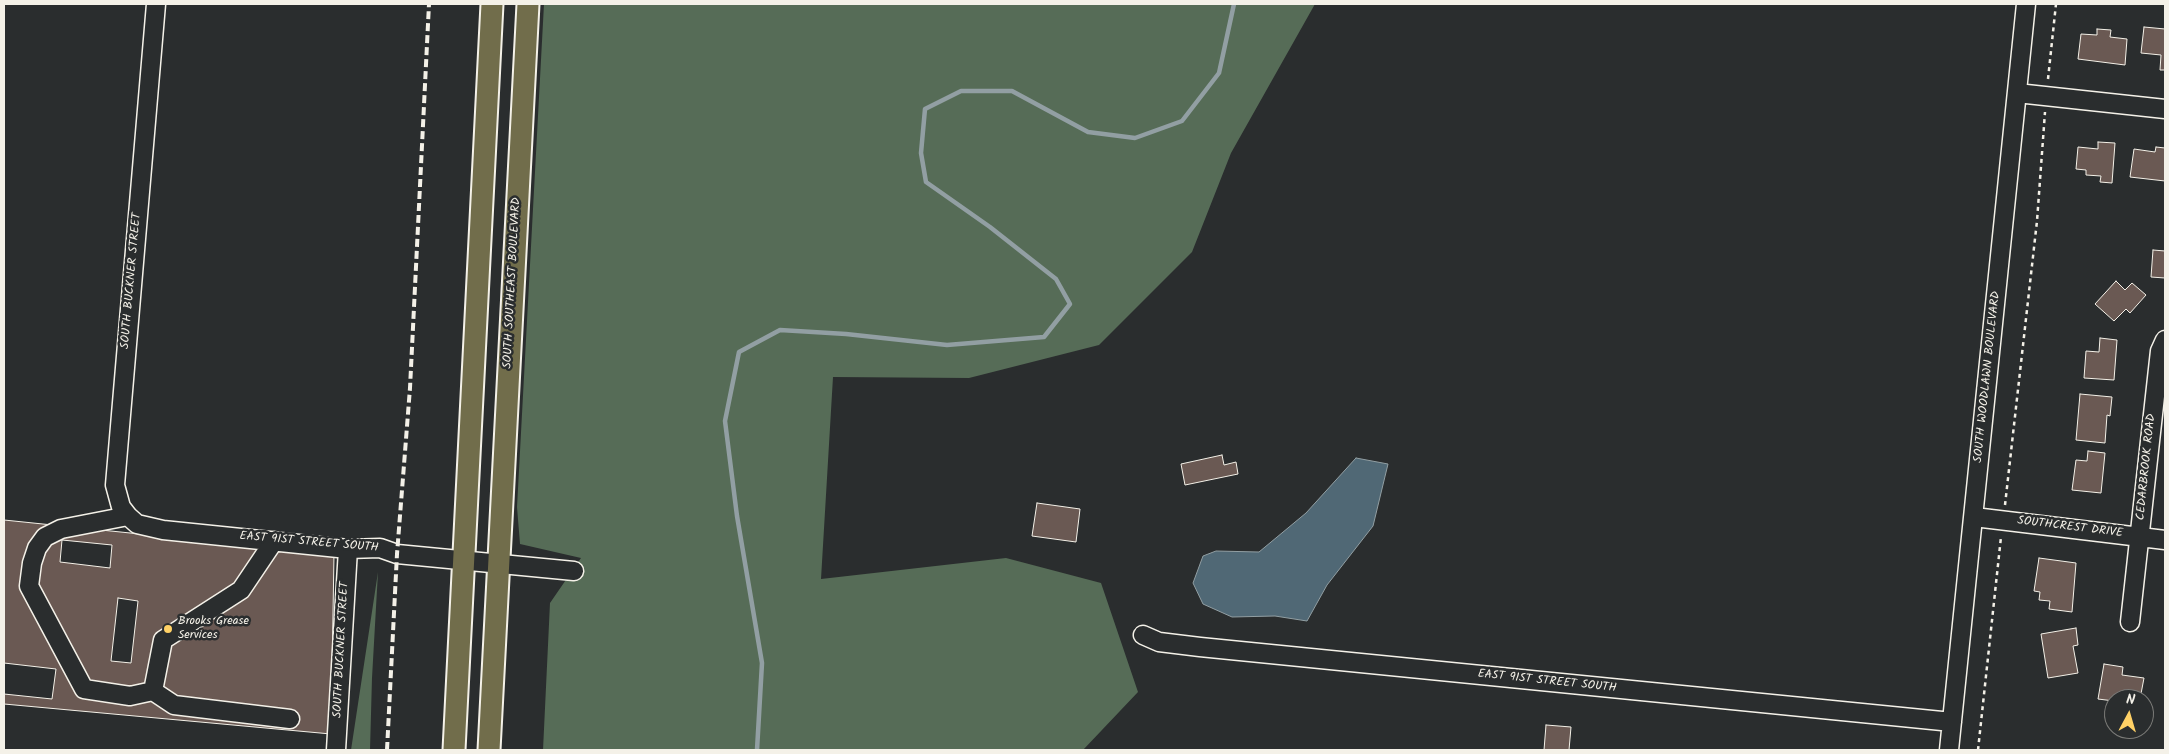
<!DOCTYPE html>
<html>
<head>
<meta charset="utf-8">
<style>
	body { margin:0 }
	#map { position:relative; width:2169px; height:754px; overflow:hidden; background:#2a2d2e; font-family:Kalam,sans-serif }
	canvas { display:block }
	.frame { position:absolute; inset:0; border:5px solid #f4f1e8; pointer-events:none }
	.north { position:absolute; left:2104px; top:689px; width:50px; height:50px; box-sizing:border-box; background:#2a2d2e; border:1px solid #7b7b78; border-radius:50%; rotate:6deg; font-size:14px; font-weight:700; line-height:20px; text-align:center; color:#f4f1e8 }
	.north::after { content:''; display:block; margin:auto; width:18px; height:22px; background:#ffd166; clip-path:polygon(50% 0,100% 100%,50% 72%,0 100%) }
</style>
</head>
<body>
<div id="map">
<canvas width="2169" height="754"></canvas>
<div class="frame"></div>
<div class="north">N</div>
</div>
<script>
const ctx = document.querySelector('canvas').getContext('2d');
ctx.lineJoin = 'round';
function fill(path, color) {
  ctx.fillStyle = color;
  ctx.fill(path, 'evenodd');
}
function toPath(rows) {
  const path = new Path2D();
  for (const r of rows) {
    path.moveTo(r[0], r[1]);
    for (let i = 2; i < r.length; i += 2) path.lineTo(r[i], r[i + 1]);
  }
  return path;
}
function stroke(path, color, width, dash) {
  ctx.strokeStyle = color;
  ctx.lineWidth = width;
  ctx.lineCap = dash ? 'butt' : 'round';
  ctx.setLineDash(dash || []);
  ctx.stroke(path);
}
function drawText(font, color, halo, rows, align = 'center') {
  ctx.font = font + ' Kalam,sans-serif';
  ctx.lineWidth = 5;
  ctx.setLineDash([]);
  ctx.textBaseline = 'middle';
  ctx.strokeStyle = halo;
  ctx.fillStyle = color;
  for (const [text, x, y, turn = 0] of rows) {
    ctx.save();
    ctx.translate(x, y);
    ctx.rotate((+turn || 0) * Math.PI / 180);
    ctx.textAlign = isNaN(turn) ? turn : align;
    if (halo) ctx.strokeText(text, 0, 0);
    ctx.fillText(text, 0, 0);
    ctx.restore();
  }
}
const green = toPath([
	[544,4,1315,4,1231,153,1192,252,1099,345,969,378,833,377,821,579,1006,558,1101,583,1138,692,1083,750,543,750,550,603,581,558,520,544,517,507],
	[378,572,372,678,370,750,351,750]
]);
const water = toPath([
	[1356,458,1388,464,1373,526,1327,585,1307,621,1275,616,1232,617,1203,604,1193,583,1203,556,1216,551,1259,552,1306,513,1356,458]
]);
const stream = toPath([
	[757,750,762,663,737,516,725,421,739,352,780,330,846,334,947,345,1044,337,1070,304,1056,279,990,227,926,182,921,153,925,109,961,91,1012,91,1088,132,1135,138,1182,121,1219,73,1234,4]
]);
const building = toPath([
	[2144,27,2165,29,2165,70,2160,70,2161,55,2141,53,2144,27],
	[2097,29,2111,30,2110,37,2127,39,2125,65,2078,59,2081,34,2097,35,2097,29],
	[2098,142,2115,143,2112,183,2100,182,2101,176,2086,175,2086,170,2076,169,2078,147,2098,149,2098,142],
	[2156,147,2165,148,2165,181,2130,177,2134,149,2155,152,2156,147],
	[2153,250,2165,251,2165,278,2151,277,2153,250],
	[2116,281,2125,290,2132,283,2146,295,2130,313,2126,309,2114,321,2095,304,2116,281],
	[2100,338,2117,340,2114,380,2084,378,2086,351,2099,352,2100,338],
	[2080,394,2112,397,2110,416,2107,415,2105,443,2076,440,2080,394],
	[2088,451,2105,453,2101,493,2072,490,2076,460,2087,461,2088,451],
	[1222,455,1224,465,1236,462,1238,474,1185,485,1181,464,1222,455],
	[1037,503,1080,509,1076,542,1032,536,1037,503],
	[4,520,334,554,331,734,4,704,4,520],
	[62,540,112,545,110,568,60,562,62,540],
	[2039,558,2076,563,2072,612,2049,609,2050,601,2039,600,2040,592,2034,591,2039,558],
	[118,598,138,601,131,663,111,661,118,598],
	[2076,628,2078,645,2073,646,2078,673,2048,678,2041,634,2076,628],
	[4,663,56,669,52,699,4,694,4,663],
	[2104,664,2123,667,2122,675,2144,678,2140,699,2114,699,2114,701,2098,699,2104,664],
	[1546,725,1571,727,1569,750,1544,750,1546,725]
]);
const path = toPath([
	[2048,79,2056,4],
	[2005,505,2037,221,2045,112],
	[1978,750,2001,537]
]);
const minor = toPath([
	[156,4,115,485,121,507,128,516,137,524,163,530,348,549,380,548,397,554,574,571],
	[2017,93,2165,109],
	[128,516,61,529,45,537,37,548,32,563,29,586,84,689,130,696,153,691,163,640,241,590,274,541],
	[1974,517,2165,540],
	[2130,622,2160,351,2165,340],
	[1143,635,1159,642,1200,647,1952,722],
	[153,691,174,705,290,719],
	[336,750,348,549],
	[1949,750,2026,4]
]);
const major = toPath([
	[454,750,492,4],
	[489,750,528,4]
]);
const rail = toPath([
	[387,750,397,554,410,388,429,4]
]);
const markers = [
	[168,629,5,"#ffd166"]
];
const streetNames = [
	["SOUTH BUCKNER STREET",132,281,-85],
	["SOUTH SOUTHEAST BOULEVARD",513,283,-87],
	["SOUTH WOODLAWN BOULEVARD",1988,377,-84],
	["CEDARBROOK ROAD",2147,467,-84],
	["SOUTHCREST DRIVE",2070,528,7],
	["EAST 91ST STREET SOUTH",309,543,5],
	["SOUTH BUCKNER STREET",342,650,-87],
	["EAST 91ST STREET SOUTH",1547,682,6]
];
const poiNames = [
	["Brooks Grease",178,622],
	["Services",178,636]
];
fill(green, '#566c57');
fill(water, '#506875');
stroke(water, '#929fa3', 1);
stroke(stream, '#929fa3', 4.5);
fill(building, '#6a5953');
stroke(building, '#f4f1e8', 1);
stroke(minor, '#f4f1e8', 21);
stroke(major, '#f4f1e8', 25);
stroke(path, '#f4f1e8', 2.5, [4, 4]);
stroke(minor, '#2a2d2e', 18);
stroke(major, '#716d4b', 21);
stroke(rail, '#f4f1e8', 4, [8, 4]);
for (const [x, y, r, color] of markers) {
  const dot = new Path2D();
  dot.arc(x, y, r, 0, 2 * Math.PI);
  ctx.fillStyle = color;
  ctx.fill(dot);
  stroke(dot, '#2a2d2e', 2);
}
drawText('12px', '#f4f1e8', '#2a2d2e', streetNames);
drawText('12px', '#f4f1e8', '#2a2d2e', poiNames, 'left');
</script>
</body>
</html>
